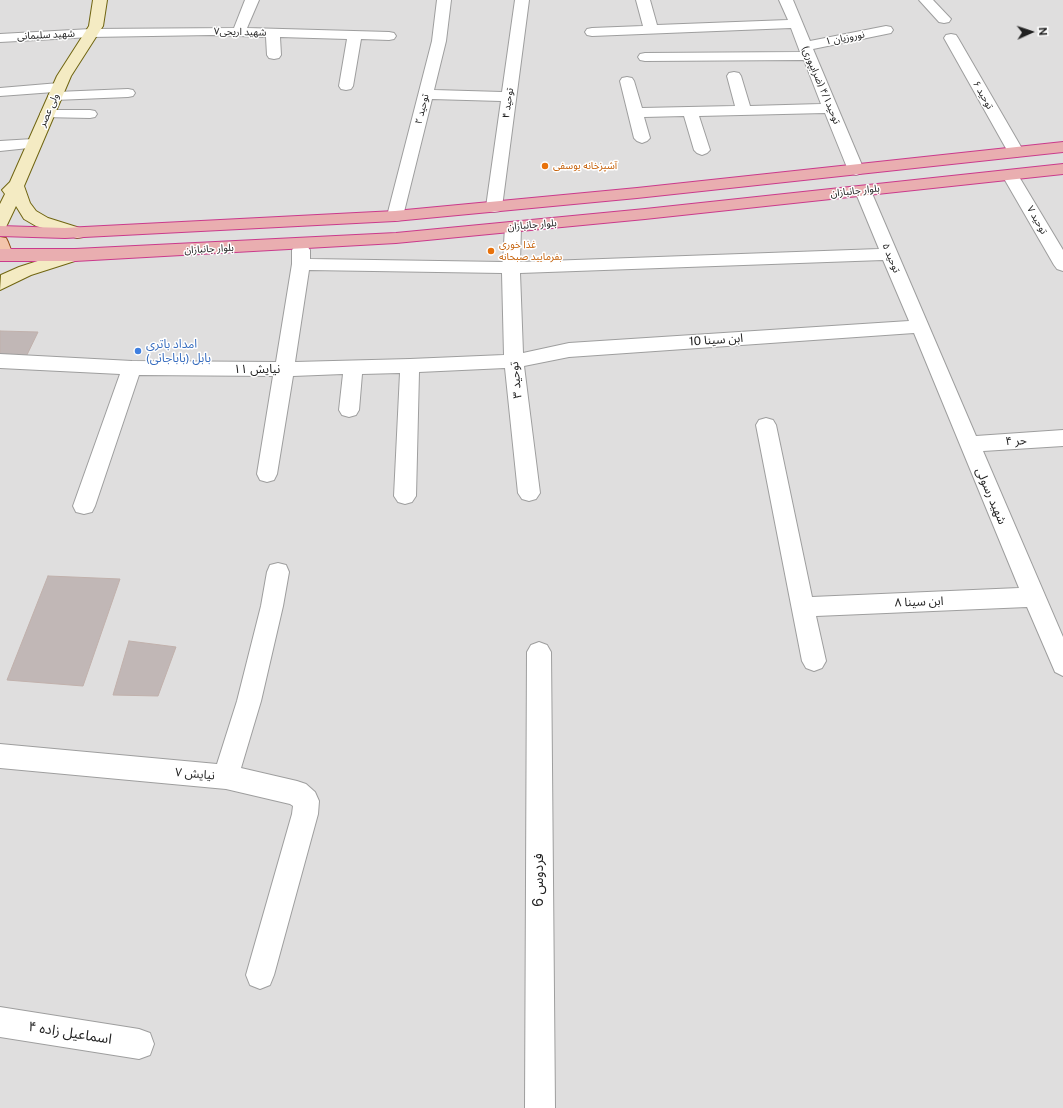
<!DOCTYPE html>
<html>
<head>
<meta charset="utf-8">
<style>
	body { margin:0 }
	#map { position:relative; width:1063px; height:1108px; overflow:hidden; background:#f0ece9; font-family:"Public Sans",sans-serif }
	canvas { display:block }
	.north { position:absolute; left:1011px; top:12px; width:40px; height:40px; -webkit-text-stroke:3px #fff; paint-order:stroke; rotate:87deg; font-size:11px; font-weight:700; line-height:16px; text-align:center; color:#212121 }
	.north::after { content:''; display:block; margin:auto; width:14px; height:18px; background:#212121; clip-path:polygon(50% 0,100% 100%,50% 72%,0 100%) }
</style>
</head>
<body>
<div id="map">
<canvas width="1063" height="1108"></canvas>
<div class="north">N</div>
</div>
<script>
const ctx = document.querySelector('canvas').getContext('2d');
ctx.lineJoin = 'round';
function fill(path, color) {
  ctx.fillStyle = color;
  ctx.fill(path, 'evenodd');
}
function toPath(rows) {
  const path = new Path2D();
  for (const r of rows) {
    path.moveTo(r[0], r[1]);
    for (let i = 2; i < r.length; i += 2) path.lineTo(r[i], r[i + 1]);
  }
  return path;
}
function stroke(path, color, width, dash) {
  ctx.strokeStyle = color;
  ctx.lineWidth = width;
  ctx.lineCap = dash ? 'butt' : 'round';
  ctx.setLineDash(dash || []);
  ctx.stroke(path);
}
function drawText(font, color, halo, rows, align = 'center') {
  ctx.font = font + ' "Public Sans","Noto Sans Arabic",sans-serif';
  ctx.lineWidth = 3;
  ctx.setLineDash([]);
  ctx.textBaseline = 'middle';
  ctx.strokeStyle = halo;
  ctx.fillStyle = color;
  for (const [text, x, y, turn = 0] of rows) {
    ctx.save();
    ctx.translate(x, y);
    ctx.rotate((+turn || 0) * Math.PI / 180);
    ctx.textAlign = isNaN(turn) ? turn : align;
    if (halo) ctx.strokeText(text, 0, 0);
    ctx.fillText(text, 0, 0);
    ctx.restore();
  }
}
const residential = toPath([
	[0,0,1063,0,1063,1108,0,1108]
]);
const building = toPath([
	[0,331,38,332,24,361,0,359,0,331],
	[48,576,120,579,83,686,7,680,48,576],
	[129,641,176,647,158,696,113,695,129,641]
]);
const minor = toPath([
	[245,0,259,0,247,28,389,32,394,33,396,36,394,39,389,40,361,39,353,86,351,89,346,90,341,89,339,86,347,39,280,37,281,55,279,58,274,59,269,58,267,55,266,37,212,35,91,37,0,42,0,34,91,29,234,28,245,0],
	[437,0,451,0,446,41,434,90,502,92,515,0,529,0,502,207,500,211,494,212,488,211,486,207,501,101,432,99,403,216,401,220,395,221,389,220,387,216,432,41,437,0],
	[636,0,650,0,657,25,788,20,779,0,793,0,810,41,886,26,891,27,893,30,891,33,813,49,864,170,862,173,856,175,850,173,848,170,825,113,699,116,710,150,707,153,702,155,697,153,694,150,684,116,644,117,650,138,647,141,642,143,637,141,634,138,620,81,622,78,627,77,632,78,634,81,642,108,735,106,727,76,729,73,734,72,739,73,741,76,750,106,821,104,804,60,645,61,640,60,638,57,640,54,645,53,800,52,791,28,592,36,587,35,585,32,587,29,592,28,643,26,636,0],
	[919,0,933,0,951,19,949,22,944,23,939,22,919,0],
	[951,34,956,35,958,38,1024,152,1021,155,1016,157,1011,155,1008,152,944,38,946,35,951,34],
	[59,83,64,84,66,87,64,90,57,92,128,89,133,90,135,93,133,96,128,97,55,100,50,99,48,96,50,93,54,92,0,96,0,88,59,83],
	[47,110,90,110,95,111,97,114,95,117,90,118,42,117,40,114,42,111,47,110],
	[33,139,38,141,41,144,38,147,0,151,0,141,33,139],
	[1010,170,1016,172,1018,175,1063,250,1063,271,1057,269,1054,265,1002,175,1004,172,1010,170],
	[863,186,869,188,871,191,976,436,1063,430,1063,446,983,451,1063,637,1063,676,1055,672,1027,607,816,616,826,661,822,668,814,671,806,668,802,661,756,425,759,420,766,418,773,420,776,425,812,597,1019,588,914,333,569,357,524,366,540,493,536,499,529,501,522,499,518,493,505,368,419,372,416,496,412,502,405,504,398,502,394,496,400,373,362,374,359,410,356,415,349,417,342,415,339,410,343,374,293,376,277,474,274,480,267,482,260,480,257,474,273,376,139,375,95,506,92,512,84,514,76,512,73,506,120,374,0,368,0,354,132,361,276,362,292,264,292,250,295,246,301,245,307,246,310,250,310,259,503,262,505,227,507,223,513,222,519,223,521,227,520,262,879,249,855,191,857,188,863,186],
	[883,260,909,321,569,343,523,353,520,273,883,260],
	[309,270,502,273,504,355,410,359,295,362,309,270],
	[278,563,286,565,289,572,283,606,261,701,241,768,297,781,306,784,315,792,319,801,318,814,274,975,270,985,260,989,250,985,246,975,292,814,293,806,290,804,226,789,0,768,0,744,217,764,237,701,261,606,267,572,270,565,278,563],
	[539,642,547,645,551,652,555,1108,525,1108,527,652,531,645,539,642],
	[0,1007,139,1029,150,1033,154,1044,150,1055,139,1059,0,1037,0,1007]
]);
const secondary = toPath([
	[93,0,107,0,103,26,71,76,24,186,30,203,36,211,48,218,83,229,85,233,83,237,77,238,36,226,24,219,16,206,6,227,0,228,0,204,5,194,2,190,10,182,57,76,89,26,93,0],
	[75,249,81,251,84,255,81,259,31,275,0,290,1,275,19,267,75,249]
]);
const primary = toPath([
	[0,237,6,238,8,242,13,255,10,259,4,261,0,259,0,237]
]);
const trunk = toPath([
	[1063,142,1063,152,637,198,395,221,65,238,0,236,0,226,65,228,395,211,637,188,1063,142],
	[1063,164,1063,174,645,219,396,243,75,261,0,261,0,249,75,249,396,233,645,209,1063,164]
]);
const markers = [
	[545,166,4,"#e8710a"],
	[491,251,4,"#e8710a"],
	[138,351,4,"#3f7fe0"]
];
const farStreetnames = [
	["شهید اریحی۷",240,32,1],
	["شهید سلیمانی",46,35,-3],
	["نوروزیان ۱",845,38,-11],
	["توحید۴/۱ (ضرابپوری)",821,85,67],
	["توحید ۶",983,95,60],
	["توحید ۴",508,103,-82],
	["توحید ۲",422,109,-76],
	["ولی عصر",49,110,-66],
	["بلوار جانبازان",855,191,-6],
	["توحید ۷",1037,220,60],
	["بلوار جانبازان",532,225,-5],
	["بلوار جانبازان",209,249,-3],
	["توحید ۵",891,258,67]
];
const farFoodnames = [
	["آشپزخانه یوسفی",553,166],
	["غذا خوری",499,245],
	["بفرمایید صبحانه",499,257]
];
const streetNames = [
	["ابن سینا 10",716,340,-4],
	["نیایش ۱۱",257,369],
	["توحید ۳",516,380,-96],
	["حر ۴",1016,441,-3],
	["شهید رسولی",991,496,67],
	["ابن سینا ۸",919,602,-2],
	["نیایش ۷",195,774,5]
];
const shopNames = [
	["امداد باتری",146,344],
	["بابل (باباجانی)",146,358]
];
const nearStreetnames = [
	["فردوس 6",539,880,-90],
	["اسماعیل زاده ۴",70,1033,9]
];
fill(residential, '#dfdede');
fill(building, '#c1b7b6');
stroke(building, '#c1b1ac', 1);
stroke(minor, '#9e9e9e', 2);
stroke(secondary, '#706511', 2);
stroke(primary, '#8f480f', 2);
stroke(trunk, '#ca3a8c', 2);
fill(minor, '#fff');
fill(secondary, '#f4ebc3');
fill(primary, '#f3c4ab');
fill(trunk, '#e9aeb0');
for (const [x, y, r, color] of markers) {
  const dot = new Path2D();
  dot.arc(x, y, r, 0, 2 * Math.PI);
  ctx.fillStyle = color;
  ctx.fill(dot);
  stroke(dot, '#fff', 1.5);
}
drawText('10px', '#212121', '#fff', farStreetnames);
drawText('10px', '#c56008', '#fff', farFoodnames, 'left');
drawText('12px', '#212121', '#fff', streetNames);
drawText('12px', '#366cbe', '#fff', shopNames, 'left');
drawText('14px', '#212121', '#fff', nearStreetnames);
</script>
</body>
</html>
